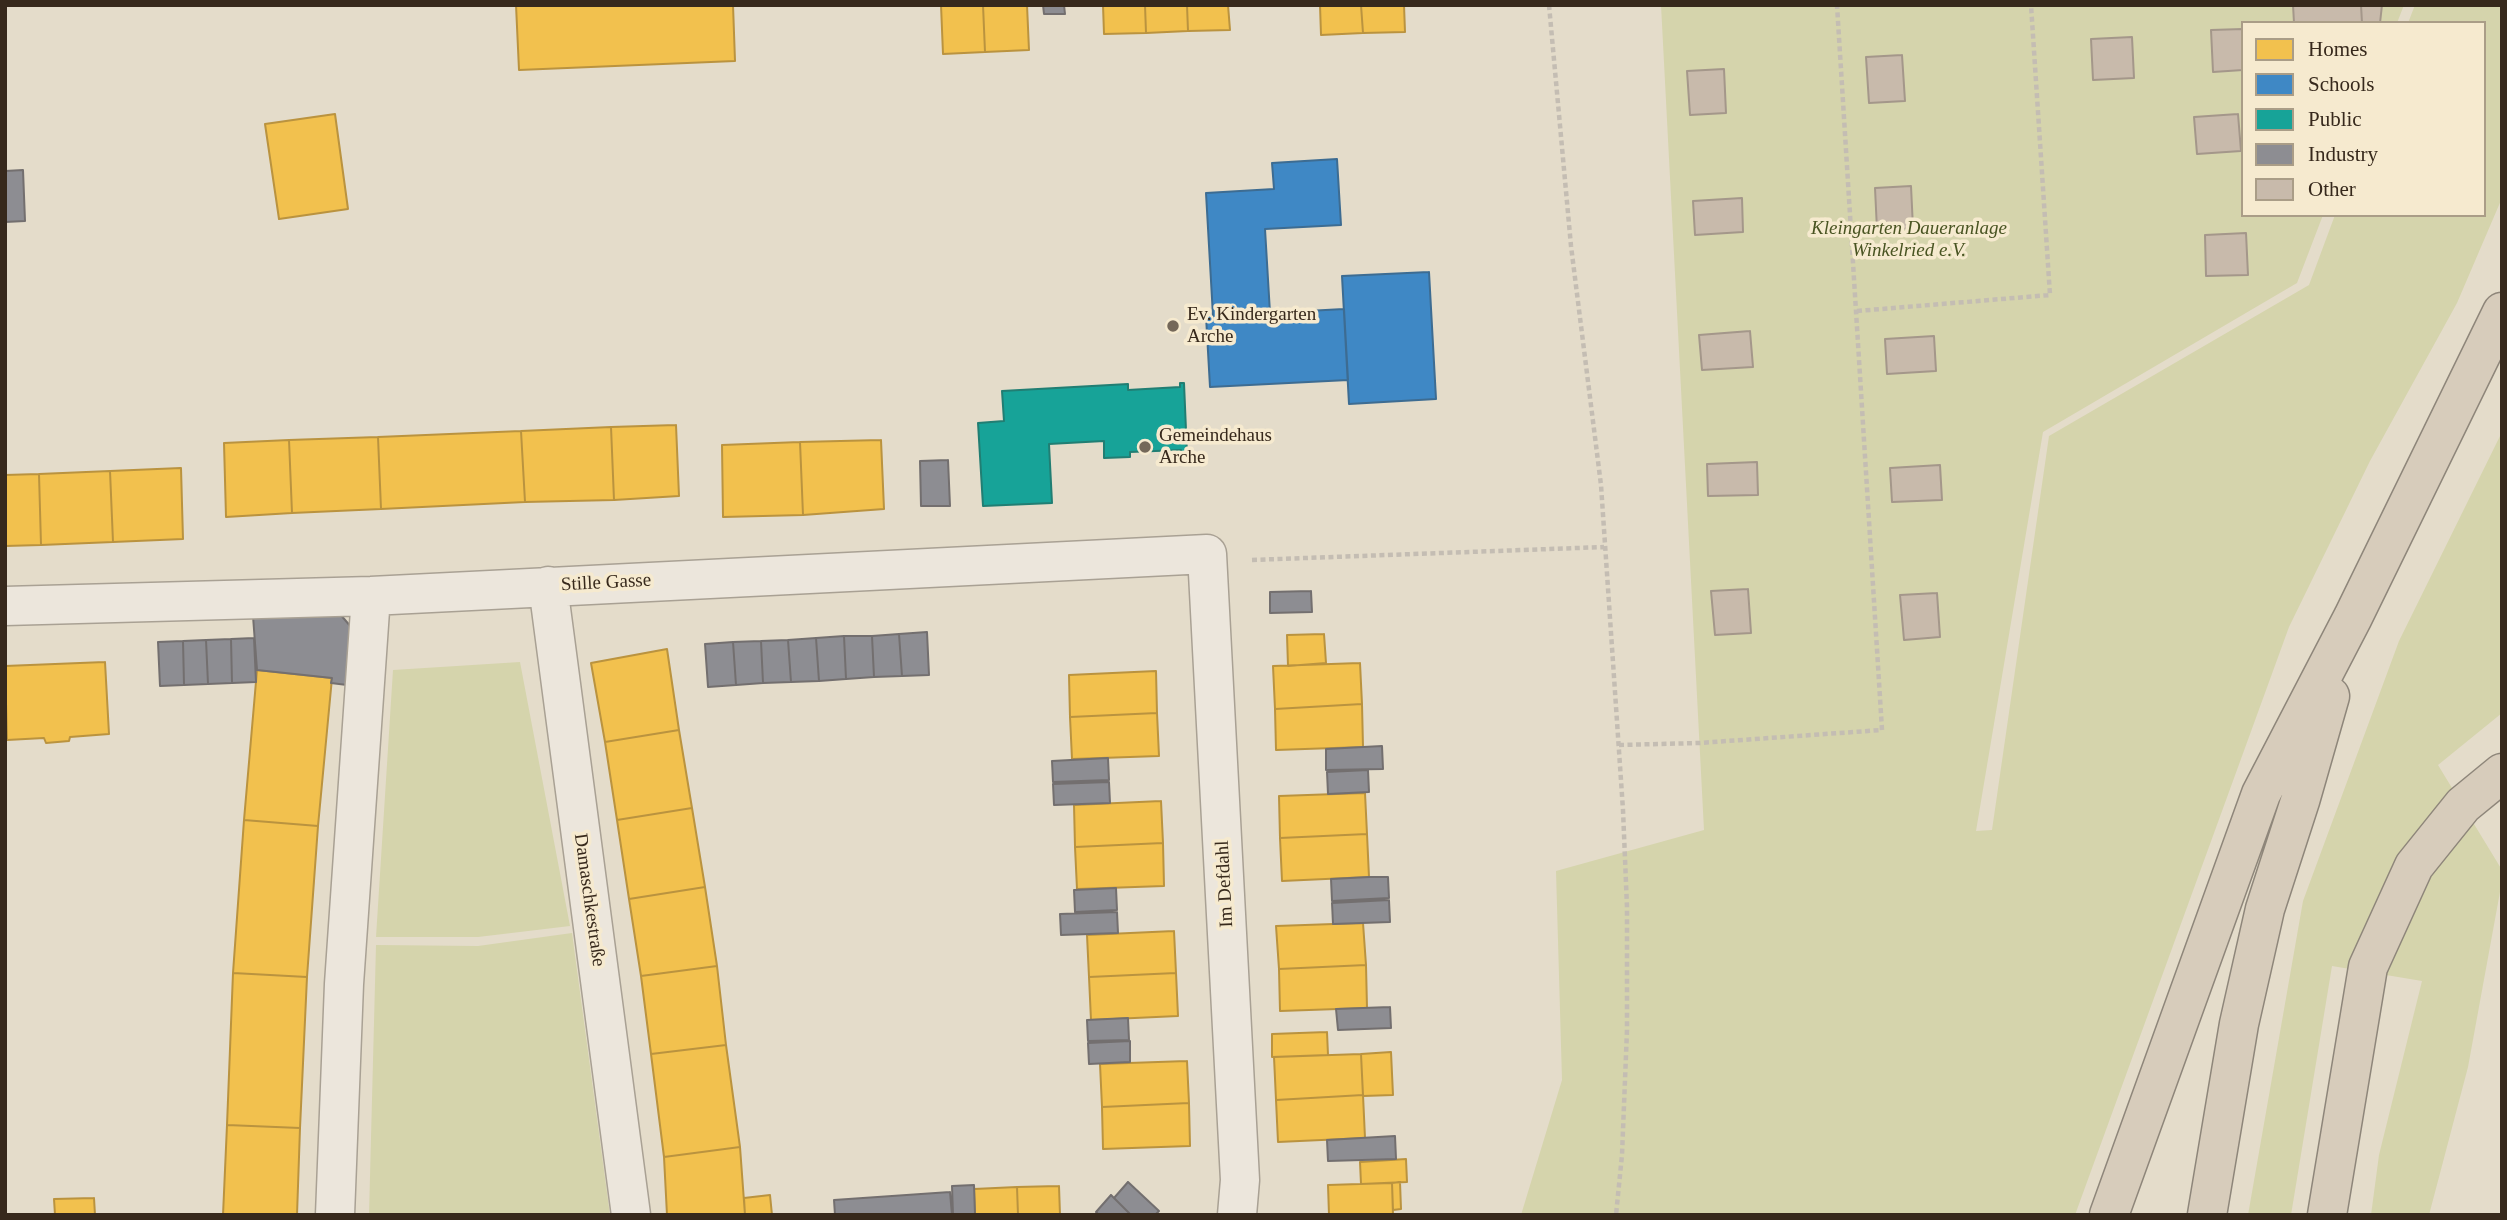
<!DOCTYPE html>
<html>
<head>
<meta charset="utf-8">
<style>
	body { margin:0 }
	#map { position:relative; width:2507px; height:1220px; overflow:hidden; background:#e4dcca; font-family:"Times New Roman",serif }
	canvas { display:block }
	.frame { position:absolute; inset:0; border:7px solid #37291c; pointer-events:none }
	.legend { position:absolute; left:2241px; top:21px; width:245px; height:196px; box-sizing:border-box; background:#f6eacf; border:2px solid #aa9d87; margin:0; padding:9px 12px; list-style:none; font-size:21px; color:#37291c }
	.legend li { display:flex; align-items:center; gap:14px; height:35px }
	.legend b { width:35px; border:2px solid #aa9d87 }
</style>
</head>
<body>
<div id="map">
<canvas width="2507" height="1220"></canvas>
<div class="frame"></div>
<ul class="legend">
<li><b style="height:19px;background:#f2c14e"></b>Homes</li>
<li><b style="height:19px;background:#3f88c5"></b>Schools</li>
<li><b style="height:19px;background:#17a398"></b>Public</li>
<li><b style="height:19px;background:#8d8d92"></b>Industry</li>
<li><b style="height:19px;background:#c8baab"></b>Other</li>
</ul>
</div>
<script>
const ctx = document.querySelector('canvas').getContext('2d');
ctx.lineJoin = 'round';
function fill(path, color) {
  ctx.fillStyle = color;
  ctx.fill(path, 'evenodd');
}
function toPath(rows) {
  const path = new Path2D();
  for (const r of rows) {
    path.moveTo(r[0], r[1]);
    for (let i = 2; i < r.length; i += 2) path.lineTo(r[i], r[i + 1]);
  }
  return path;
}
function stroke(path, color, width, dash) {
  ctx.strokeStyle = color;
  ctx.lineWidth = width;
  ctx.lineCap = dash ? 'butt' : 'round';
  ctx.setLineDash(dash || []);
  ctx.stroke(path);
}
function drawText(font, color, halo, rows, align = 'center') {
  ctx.font = font + ' "Times New Roman",serif';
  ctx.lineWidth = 7;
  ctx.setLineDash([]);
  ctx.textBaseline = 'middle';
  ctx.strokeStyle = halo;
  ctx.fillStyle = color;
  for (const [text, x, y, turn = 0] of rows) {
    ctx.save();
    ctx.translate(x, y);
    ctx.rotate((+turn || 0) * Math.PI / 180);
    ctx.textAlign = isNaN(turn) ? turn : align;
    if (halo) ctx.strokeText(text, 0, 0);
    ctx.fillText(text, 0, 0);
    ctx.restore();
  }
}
const green = toPath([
	[1661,5,2404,5,2397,23,2243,23,2243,215,2323,215,2297,283,2043,432,1976,831,1992,830,2049,436,2309,285,2335,215,2484,215,2484,23,2408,23,2415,5,2502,5,2502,198,2457,303,2370,461,2289,627,2075,1215,1521,1215,1562,1080,1556,871,1704,830],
	[2502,432,2502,713,2438,765,2502,870,2502,881,2468,1067,2429,1215,2371,1215,2379,1155,2422,981,2332,966,2291,1215,2248,1215,2303,901,2399,641],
	[520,662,570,926,478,937,376,937,393,670],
	[572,933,610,1215,369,1215,376,945,478,946]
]);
const homes = toPath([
	[516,5,733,5,735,61,519,70,516,5],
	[941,5,983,5,985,52,943,54,941,5],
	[983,5,1027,5,1029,50,985,52,983,5],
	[1103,5,1145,5,1146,33,1104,34,1103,5],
	[1145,5,1187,5,1188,31,1146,33,1145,5],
	[1187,5,1228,5,1230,30,1188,31,1187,5],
	[1320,5,1361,5,1363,33,1321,35,1320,5],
	[1361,5,1404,5,1405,32,1363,33,1361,5],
	[335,114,348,209,279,219,265,124,335,114],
	[676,425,679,496,614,500,611,427,676,425],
	[611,427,614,500,525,502,521,431,611,427],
	[521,431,525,502,381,509,378,437,521,431],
	[378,437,381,509,292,513,289,440,378,437],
	[289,440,292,513,226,517,224,443,289,440],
	[881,440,884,509,803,515,800,442,881,440],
	[800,442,803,515,723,517,722,445,800,442],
	[181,468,183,539,113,542,110,471,181,468],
	[110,471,113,542,41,545,39,474,110,471],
	[39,474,41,545,5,546,5,475,39,474],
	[1324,634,1326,663,1288,666,1287,635,1324,634],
	[667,649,679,730,605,742,591,663,667,649],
	[105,662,109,734,70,737,69,741,46,743,44,738,7,740,5,666,105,662],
	[1360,663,1362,704,1275,709,1273,666,1360,663],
	[257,670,332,678,318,826,244,820,257,670],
	[1156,671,1157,713,1070,717,1069,675,1156,671],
	[1362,704,1363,747,1276,750,1275,709,1362,704],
	[1157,713,1159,756,1072,759,1070,717,1157,713],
	[679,730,692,808,617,820,605,742,679,730],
	[1365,793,1367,834,1280,838,1279,796,1365,793],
	[1161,801,1163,843,1075,847,1074,805,1161,801],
	[692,808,705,887,629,899,617,820,692,808],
	[244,820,318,826,307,977,233,973,244,820],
	[1367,834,1369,877,1282,881,1280,838,1367,834],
	[1163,843,1164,886,1077,889,1075,847,1163,843],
	[705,887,717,966,641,976,629,899,705,887],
	[1363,923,1366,965,1279,969,1276,926,1363,923],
	[1174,931,1176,973,1089,977,1087,935,1174,931],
	[1366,965,1367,1008,1280,1011,1279,969,1366,965],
	[717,966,726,1045,651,1054,641,976,717,966],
	[233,973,307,977,300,1128,227,1125,233,973],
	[1176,973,1178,1016,1091,1020,1089,977,1176,973],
	[1327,1032,1328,1055,1272,1057,1272,1034,1327,1032],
	[726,1045,740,1147,664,1157,651,1054,726,1045],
	[1391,1052,1393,1095,1363,1096,1361,1054,1391,1052],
	[1361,1054,1363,1095,1276,1100,1274,1057,1361,1054],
	[1187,1061,1189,1103,1102,1107,1100,1064,1187,1061],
	[1363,1095,1365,1138,1278,1142,1276,1100,1363,1095],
	[1189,1103,1190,1146,1103,1149,1102,1107,1189,1103],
	[227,1125,300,1128,297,1215,223,1215,227,1125],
	[740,1147,745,1215,667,1215,664,1157,740,1147],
	[1406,1159,1407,1182,1361,1184,1360,1162,1406,1159],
	[1400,1182,1401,1209,1393,1210,1392,1183,1400,1182],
	[1392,1183,1393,1215,1329,1215,1328,1185,1392,1183],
	[1059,1186,1060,1215,1018,1215,1017,1187,1059,1186],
	[1017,1187,1018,1215,975,1215,974,1189,1017,1187],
	[770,1195,772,1215,745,1215,744,1198,770,1195],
	[94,1198,95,1215,55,1215,54,1199,94,1198]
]);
const schools = toPath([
	[1337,159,1341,225,1265,229,1270,313,1344,309,1348,380,1210,387,1206,316,1213,316,1206,193,1274,189,1272,163,1337,159],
	[1429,272,1436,399,1349,404,1342,276,1429,272]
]);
const public = toPath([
	[1180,383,1184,383,1187,454,1182,454,1181,450,1130,452,1130,457,1104,458,1104,441,1049,444,1052,503,983,506,978,423,1004,421,1002,391,1128,384,1128,390,1180,387,1180,383]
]);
const industry = toPath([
	[1043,5,1064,5,1065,14,1044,14,1043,5],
	[23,170,25,221,5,222,5,171,23,170],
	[948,460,950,506,921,506,920,461,948,460],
	[1311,591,1312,612,1270,613,1270,592,1311,591],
	[340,614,351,627,347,685,331,683,332,678,257,670,253,616,340,614],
	[927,632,929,675,902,676,899,634,927,632],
	[899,634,902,676,874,677,872,636,899,634],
	[844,636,846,679,819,681,816,638,844,636],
	[844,636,872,636,874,677,846,679,844,636],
	[254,638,256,682,232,683,231,639,254,638],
	[816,638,819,681,791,682,788,640,816,638],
	[231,639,232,683,208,684,206,640,231,639],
	[206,640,208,684,184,685,183,641,206,640],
	[788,640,791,682,763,683,761,641,788,640],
	[183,641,184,685,160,686,158,642,183,641],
	[761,641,763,683,736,685,733,642,761,641],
	[733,642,736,685,708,687,705,644,733,642],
	[1382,746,1383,769,1326,770,1326,749,1382,746],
	[1108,758,1109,780,1053,782,1052,761,1108,758],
	[1368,770,1369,792,1328,794,1327,772,1368,770],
	[1109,782,1110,803,1054,805,1053,784,1109,782],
	[1369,877,1388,877,1389,898,1332,901,1331,879,1369,877],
	[1116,888,1117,910,1075,912,1074,890,1116,888],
	[1389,900,1390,922,1333,924,1332,903,1389,900],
	[1117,912,1118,933,1061,935,1060,914,1117,912],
	[1390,1007,1391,1028,1338,1030,1336,1009,1390,1007],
	[1128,1018,1129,1040,1088,1041,1087,1020,1128,1018],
	[1130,1041,1130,1062,1089,1064,1088,1043,1130,1041],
	[1395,1136,1396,1159,1328,1161,1327,1140,1395,1136],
	[1128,1182,1159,1211,1155,1215,1131,1215,1114,1198,1128,1182],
	[974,1185,975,1215,953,1215,952,1186,974,1185],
	[950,1192,952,1215,835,1215,834,1200,950,1192],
	[1111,1195,1131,1215,1099,1215,1096,1212,1111,1195]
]);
const building = toPath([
	[2293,5,2361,5,2362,23,2294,23,2293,5],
	[2361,5,2382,5,2380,23,2362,23,2361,5],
	[2243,29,2243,70,2213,72,2211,30,2243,29],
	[2132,37,2134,78,2093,80,2091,39,2132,37],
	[1902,55,1905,101,1869,103,1866,57,1902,55],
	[1724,69,1726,113,1690,115,1687,71,1724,69],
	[2238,114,2241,151,2197,154,2194,117,2238,114],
	[1911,186,1913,228,1877,230,1875,188,1911,186],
	[1742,198,1743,232,1695,235,1693,201,1742,198],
	[2246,233,2248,275,2206,276,2205,235,2246,233],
	[1750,331,1753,367,1702,370,1699,335,1750,331],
	[1934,336,1936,371,1887,374,1885,339,1934,336],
	[1757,462,1758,495,1708,496,1707,464,1757,462],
	[1940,465,1942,500,1892,502,1890,468,1940,465],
	[1748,589,1751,633,1715,635,1711,591,1748,589],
	[1937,593,1940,637,1904,640,1900,595,1937,593]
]);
const path = toPath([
	[1549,5,1571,246,1601,485,1623,810,1627,907,1627,1030,1622,1155,1616,1215],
	[1857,311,2050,295,2031,5],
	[1252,560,1604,547],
	[1619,745,1699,743,1882,730,1837,5]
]);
const street = toPath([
	[548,586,631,1215],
	[5,606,371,596,1207,554,1240,1180,1237,1215],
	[335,1215,344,984,371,596]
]);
const highway = toPath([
	[2109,1215,2261,794,2353,617,2502,312],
	[2207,1215,2239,1024,2265,909,2300,801,2330,696],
	[2327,1215,2368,967,2414,866,2463,805,2502,773]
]);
const markers = [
	[1173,326,7,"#746859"],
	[1145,447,7,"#746859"]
];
const parkNames = [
	["Kleingarten Daueranlage",1909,229],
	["Winkelried e.V.",1909,251]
];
const poiNames = [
	["Ev. Kindergarten",1187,315],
	["Arche",1187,337],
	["Gemeindehaus",1159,436],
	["Arche",1159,458]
];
const streetNames = [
	["Stille Gasse",606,583,-3],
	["Im Defdahl",1225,884,-93],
	["Damaschkestraße",589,900,82]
];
fill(green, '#d5d4ac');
fill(homes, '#f2c14e');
stroke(homes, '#ba933f', 2);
fill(schools, '#3f88c5');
stroke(schools, '#3d6c92', 2);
fill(public, '#17a398');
stroke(public, '#217e73', 2);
fill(industry, '#8d8d92');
stroke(industry, '#736f6f', 2);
fill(building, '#c8baab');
stroke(building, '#a4978a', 2);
stroke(street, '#a9a194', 41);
stroke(highway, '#8e867a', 41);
stroke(path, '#c4bdb3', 4.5, [5, 3.5]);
stroke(street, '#ece6dc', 38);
stroke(highway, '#d7ccbb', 38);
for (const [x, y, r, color] of markers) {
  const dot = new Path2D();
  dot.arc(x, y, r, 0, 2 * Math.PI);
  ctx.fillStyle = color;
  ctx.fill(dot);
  stroke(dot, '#f6eacf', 2.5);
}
drawText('italic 19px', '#495422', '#f6eacf', parkNames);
drawText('19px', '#37291c', '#f6eacf', poiNames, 'left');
drawText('19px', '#37291c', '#f6eacf', streetNames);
</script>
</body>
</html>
